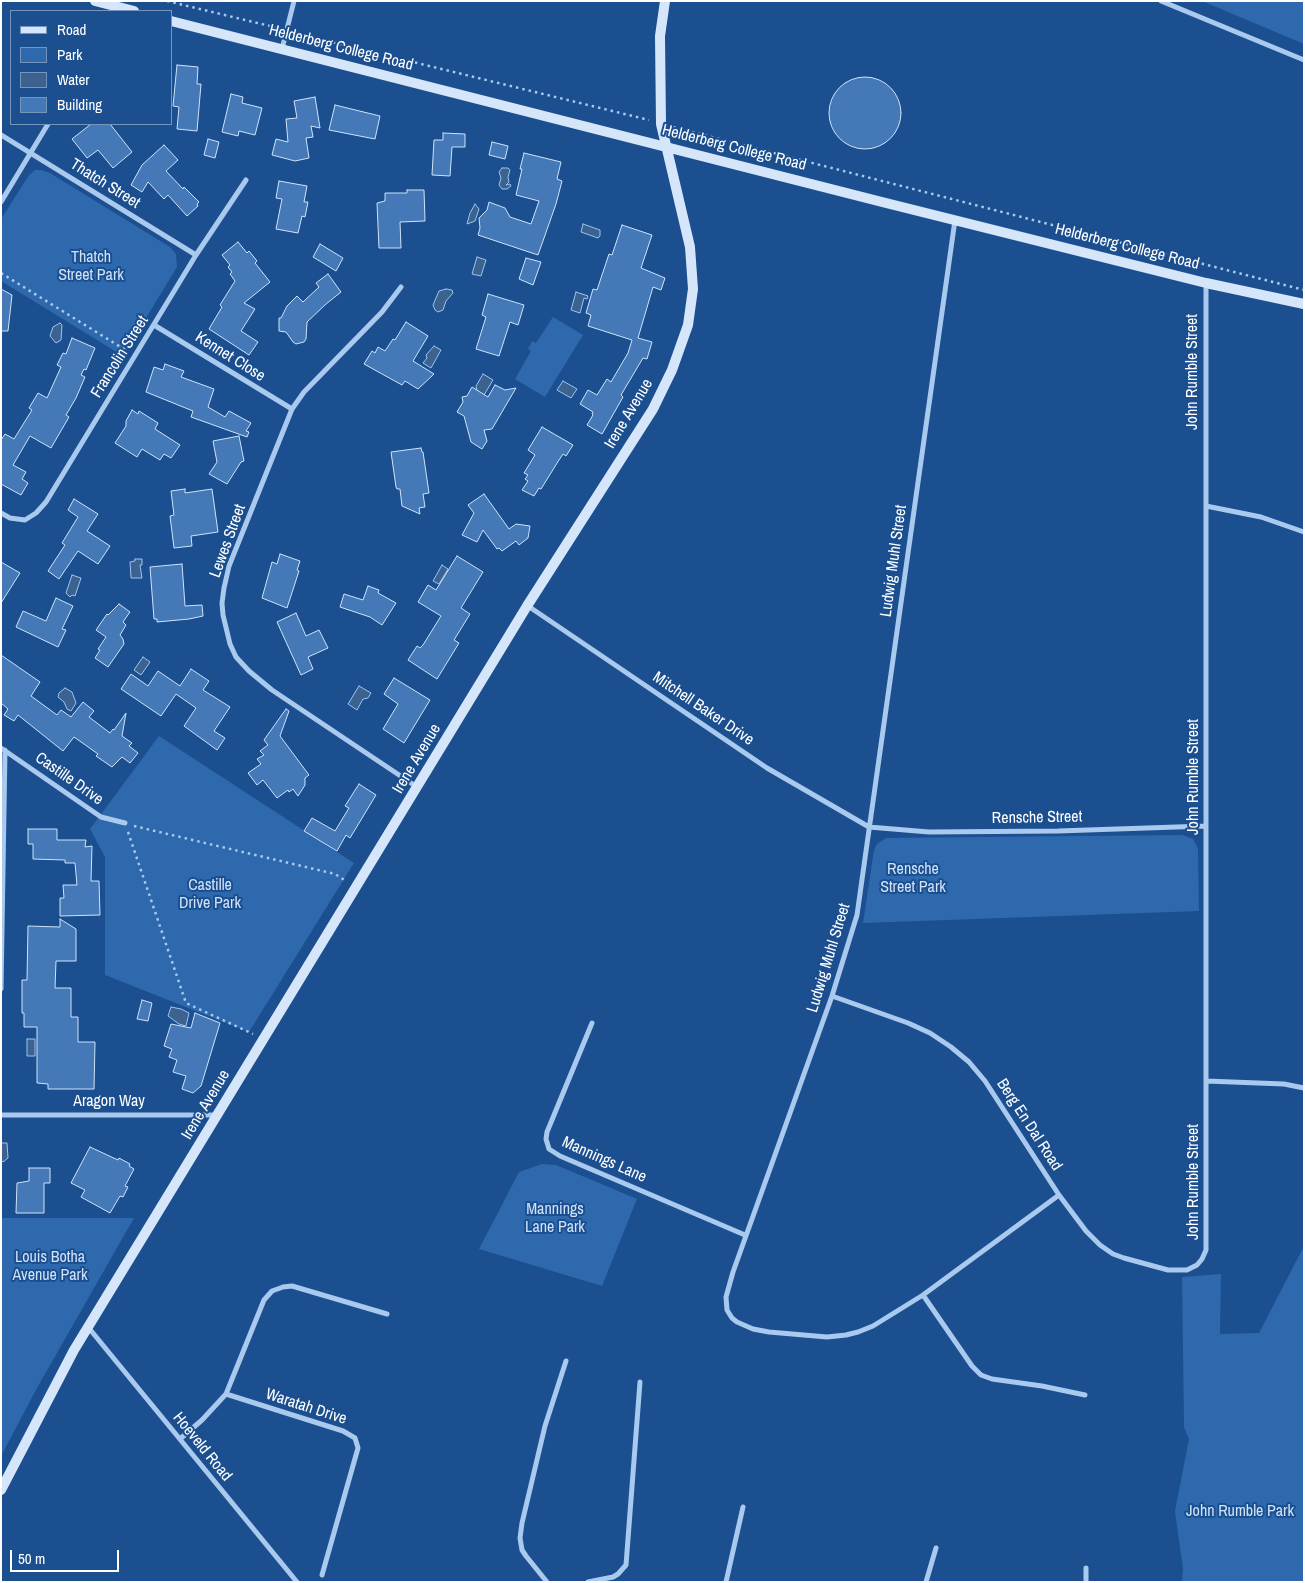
<!DOCTYPE html>
<html>
<head>
<meta charset="utf-8">
<style>
	body { margin:0 }
	#map { position:relative; width:1305px; height:1583px; overflow:hidden; background:#1b4f8f; font-family:"Archivo Narrow",sans-serif }
	canvas { display:block }
	.frame { position:absolute; inset:0; border:2px solid #fff; pointer-events:none }
	.legend { position:absolute; left:10px; top:10px; width:162px; height:115px; box-sizing:border-box; background:#1b4f8f; border:1px solid #7695bc; margin:0; padding:6px 9px; list-style:none; font-size:15px; color:#fff }
	.legend li { display:flex; align-items:center; gap:10px; height:25px }
	.legend b { width:25px; border:1px solid #7695bc }
	.scale { position:absolute; left:10px; top:1550px; width:109px; height:22px; box-sizing:border-box; border:2px solid #fff; border-top:0; padding-left:6px; font-size:15px; line-height:18px; white-space:nowrap; color:#fff; -webkit-text-stroke:4px #1b4f8f; paint-order:stroke }
</style>
</head>
<body>
<div id="map">
<canvas width="1305" height="1583"></canvas>
<div class="frame"></div>
<ul class="legend">
<li><b style="height:6px;background:#d6e6fa"></b>Road</li>
<li><b style="height:14px;background:#2e69ad"></b>Park</li>
<li><b style="height:14px;background:#3c6290"></b>Water</li>
<li><b style="height:14px;background:#4478b7"></b>Building</li>
</ul>
<div class="scale">50 m</div>
</div>
<script>
const ctx = document.querySelector('canvas').getContext('2d');
ctx.lineJoin = 'round';
function fill(path, color) {
  ctx.fillStyle = color;
  ctx.fill(path, 'evenodd');
}
function toPath(rows) {
  const path = new Path2D();
  for (const r of rows) {
    if (r.length === 3) {
      path.moveTo(r[0] + r[2], r[1]);
      path.arc(r[0], r[1], r[2], 0, 2 * Math.PI);
      continue;
    }
    path.moveTo(r[0], r[1]);
    for (let i = 2; i < r.length; i += 2) path.lineTo(r[i], r[i + 1]);
  }
  return path;
}
function stroke(path, color, width, dash) {
  ctx.strokeStyle = color;
  ctx.lineWidth = width;
  ctx.lineCap = dash ? 'butt' : 'round';
  ctx.setLineDash(dash || []);
  ctx.stroke(path);
}
function drawText(font, color, halo, rows, align = 'center') {
  ctx.font = font + ' "Archivo Narrow",sans-serif';
  ctx.lineWidth = 4;
  ctx.setLineDash([]);
  ctx.textBaseline = 'middle';
  ctx.strokeStyle = halo;
  ctx.fillStyle = color;
  for (const [text, x, y, turn = 0] of rows) {
    ctx.save();
    ctx.translate(x, y);
    ctx.rotate((+turn || 0) * Math.PI / 180);
    ctx.textAlign = isNaN(turn) ? turn : align;
    if (halo) ctx.strokeText(text, 0, 0);
    ctx.fillText(text, 0, 0);
    ctx.restore();
  }
}
const green = toPath([
	[1202,1,1304,1,1304,44],
	[35,170,41,170,50,173,170,247,176,254,177,267,123,356,1,281,1,219,29,175],
	[553,317,583,335,545,397,515,379,531,351,528,349,532,341,536,343],
	[159,736,354,863,249,1032,105,975,105,857,90,829],
	[1183,835,1193,839,1198,848,1199,911,863,923,874,850,877,844,886,838],
	[542,1164,556,1165,637,1199,602,1286,479,1249,519,1172],
	[1,1218,134,1218,37,1388,1,1456],
	[1304,1246,1304,1582,1182,1582,1183,1569,1175,1511,1189,1439,1184,1427,1182,1277,1221,1274,1220,1334,1259,1333]
]);
const water = toPath([
	[502,168,508,168,510,170,508,177,509,182,506,185,510,184,511,186,507,189,502,189,499,185,501,178,499,172,502,168],
	[475,204,479,209,475,221,467,224,470,213,475,204],
	[583,224,600,230,600,236,598,238,581,232,583,224],
	[477,257,486,260,481,276,472,274,477,257],
	[446,289,452,290,453,293,446,301,443,310,438,312,435,310,433,305,439,291,446,289],
	[576,292,588,296,587,299,584,298,580,313,571,310,576,292],
	[60,323,62,325,61,340,56,343,50,336,53,327,60,323],
	[434,346,441,350,431,368,423,363,427,358,426,355,434,346],
	[483,374,493,380,484,395,477,391,476,386,483,374],
	[563,381,577,389,571,398,557,390,563,381],
	[135,559,142,559,142,565,140,565,142,578,131,578,130,562,135,561,135,559],
	[442,565,448,569,439,584,433,581,442,565],
	[72,575,81,578,75,596,72,595,70,597,66,593,72,575],
	[143,657,150,662,141,675,134,670,143,657],
	[359,686,371,693,368,698,363,699,357,710,348,704,359,686],
	[65,688,72,692,76,703,71,711,67,709,64,702,58,697,59,693,65,688],
	[171,1007,181,1009,189,1013,186,1026,179,1024,168,1016,171,1007],
	[27,1039,35,1039,35,1056,27,1056,27,1039],
	[1,1143,7,1143,8,1158,3,1162,1,1160,1,1143]
]);
const building = toPath([
	[177,65,198,67,197,84,201,84,197,131,177,129,179,107,173,106,177,65],
	[865,113,36],
	[231,94,243,97,242,103,262,108,255,135,239,131,238,136,222,132,231,94],
	[315,97,320,128,311,126,313,137,306,138,309,158,295,161,272,155,276,139,288,142,286,119,297,118,294,101,315,97],
	[335,105,380,116,375,139,329,130,335,105],
	[91,124,110,124,132,152,113,168,98,150,87,158,72,139,91,124],
	[443,133,465,134,465,147,452,147,450,176,432,175,434,140,443,140,443,133],
	[208,139,219,142,215,158,204,155,208,139],
	[492,142,508,146,505,159,489,155,492,142],
	[164,145,178,160,166,171,183,189,184,187,199,202,197,204,198,206,187,216,168,195,164,199,148,182,142,192,131,185,142,165,164,145],
	[524,153,561,162,557,179,562,181,556,204,538,255,478,235,480,228,479,218,487,210,489,202,505,208,510,217,531,224,539,201,516,195,522,169,520,169,524,153],
	[279,181,307,186,304,202,308,202,305,217,302,216,298,233,276,229,282,199,276,198,279,181],
	[407,190,424,190,425,221,400,222,401,248,379,248,377,203,385,201,385,193,407,193,407,190],
	[622,225,652,235,641,268,665,278,661,290,653,287,638,338,652,342,647,359,643,358,621,395,623,397,602,434,587,425,593,415,592,414,593,412,580,404,588,390,597,395,607,379,611,382,628,353,632,340,588,326,591,315,586,313,593,289,597,290,609,254,612,255,622,225],
	[238,242,247,253,249,251,257,261,255,263,270,282,244,303,255,309,241,331,258,342,249,355,209,329,222,307,220,305,235,281,230,274,232,272,228,267,230,265,222,255,238,242],
	[320,244,343,258,336,271,313,257,320,244],
	[526,258,541,262,533,285,519,279,526,258],
	[328,274,341,292,326,304,307,322,306,339,304,342,296,344,293,342,286,332,279,331,279,318,281,318,287,306,297,296,303,302,319,287,316,283,328,274],
	[1,289,12,295,8,331,1,331,1,289],
	[488,294,524,305,518,325,510,322,499,356,476,349,486,317,482,315,488,294],
	[406,322,428,336,413,361,434,374,418,389,405,381,402,385,364,364,372,351,375,353,378,347,385,351,393,339,395,340,406,322],
	[72,338,95,348,86,370,84,369,81,375,85,377,76,398,66,415,69,417,51,448,30,436,13,465,26,472,22,479,28,483,21,495,1,484,1,440,5,434,14,439,32,410,29,408,38,393,47,398,61,367,57,365,63,353,66,354,72,338],
	[165,364,184,371,181,377,214,389,208,407,225,417,229,411,251,423,246,431,249,432,247,437,191,417,193,411,146,392,154,367,163,370,165,364],
	[495,385,505,390,516,388,492,429,484,430,487,441,482,449,471,442,464,416,457,412,463,402,462,397,467,396,472,387,488,397,495,385],
	[132,410,138,414,139,411,158,423,155,429,180,445,171,458,164,454,160,460,142,449,137,457,115,443,126,426,126,421,132,410],
	[542,427,573,445,566,456,563,454,559,460,541,489,539,488,534,496,522,490,528,481,525,479,528,475,524,473,535,455,528,450,542,427],
	[239,436,244,461,241,462,227,484,209,474,217,462,213,441,239,436],
	[421,448,422,452,423,452,429,493,423,494,425,507,419,508,420,514,402,506,400,489,397,489,396,487,391,452,421,448],
	[185,489,185,493,212,489,218,532,191,536,192,546,174,548,170,516,174,515,171,491,185,489],
	[484,494,509,529,516,524,530,526,528,538,519,545,516,541,502,551,499,548,497,549,483,530,477,542,462,535,474,513,468,505,484,494],
	[74,499,98,514,87,531,110,546,98,564,78,551,59,579,48,571,65,545,62,543,78,517,68,510,74,499],
	[280,554,300,561,297,570,299,571,287,608,262,598,272,562,277,564,280,554],
	[457,556,483,572,461,608,470,614,454,640,459,643,437,679,408,660,417,646,420,648,423,645,441,616,418,602,428,585,436,590,457,556],
	[1,562,20,573,1,603,1,562],
	[182,564,185,606,202,605,203,616,189,619,157,622,157,619,154,619,150,567,182,564],
	[368,586,379,590,378,593,396,603,382,625,370,617,340,607,344,594,363,600,368,586],
	[56,598,73,606,62,629,66,630,58,647,16,627,23,611,46,621,56,598],
	[119,604,130,612,123,622,126,625,120,635,123,639,124,644,108,667,95,658,100,650,98,649,106,637,96,630,107,614,108,615,119,604],
	[296,613,306,636,319,630,328,648,308,657,313,669,301,675,277,622,296,613],
	[1,655,40,682,31,696,57,715,61,710,71,717,83,702,94,711,89,717,110,733,113,729,114,730,126,713,122,736,132,743,129,746,138,753,130,763,122,757,112,767,96,756,98,754,74,737,63,751,18,715,14,721,4,715,8,709,1,703,1,655],
	[191,669,209,681,203,690,230,707,214,731,225,738,217,750,184,726,196,708,176,694,161,716,121,689,131,674,148,686,158,671,180,686,191,669],
	[394,678,430,700,404,743,383,729,398,704,384,694,394,678],
	[286,709,289,711,280,736,309,775,305,778,305,785,298,796,293,789,289,792,288,790,277,798,263,780,257,785,248,773,261,764,257,759,264,755,260,751,268,745,264,740,286,709],
	[359,784,376,795,350,838,346,835,337,851,304,831,312,818,335,831,349,808,345,806,359,784],
	[28,829,57,829,57,840,86,840,85,847,92,846,91,881,99,881,100,915,60,916,60,898,64,898,63,885,77,885,75,863,65,863,65,860,33,859,33,844,28,844,28,829],
	[60,919,76,929,76,961,56,961,55,988,71,988,71,1017,78,1017,78,1042,95,1042,94,1089,48,1089,48,1084,37,1083,37,1027,24,1027,24,1013,22,1013,22,980,27,980,28,926,60,927,60,919],
	[142,1000,152,1003,148,1021,137,1019,142,1000],
	[195,1013,220,1023,201,1086,193,1093,182,1089,186,1076,173,1072,177,1060,169,1057,172,1049,164,1046,171,1024,191,1028,195,1013],
	[90,1147,118,1160,119,1158,130,1164,129,1166,134,1169,125,1186,128,1187,123,1197,120,1196,110,1213,81,1197,85,1190,71,1183,90,1147],
	[29,1168,50,1168,50,1183,44,1183,44,1213,16,1213,17,1183,29,1181,29,1168]
]);
const path = toPath([
	[167,1,278,28],
	[295,33,649,120],
	[673,127,1304,290],
	[1,273,127,351],
	[134,826,335,874,346,881],
	[128,832,186,1003,253,1034]
]);
const street = toPath([
	[1161,1,1304,60],
	[282,49,294,1],
	[1,135,196,255],
	[1,202,48,124],
	[955,220,857,915,832,996,733,1272,726,1297,727,1310,732,1318,737,1322,753,1329,769,1332,827,1337,846,1335,858,1332,873,1326,923,1295,1059,1195],
	[401,287,382,312,304,392,292,409,229,566,224,588,222,603,223,615,230,644,236,657,249,671,272,690,417,787],
	[154,325,292,409],
	[1206,506,1261,517,1304,532],
	[1,513,10,518,25,520,36,513,46,502,196,255,246,180],
	[528,606,767,768,869,827,929,832,1058,831,1206,826],
	[1,748,101,817,125,823],
	[1,989,5,750],
	[832,996,908,1023,930,1033,951,1047,969,1062,985,1081,1059,1195,1086,1231,1100,1245,1113,1254,1124,1258,1168,1270,1187,1270,1197,1265,1202,1259,1206,1250,1206,283],
	[592,1023,547,1132,546,1139,549,1149,560,1156,745,1235],
	[1206,1081,1284,1084,1304,1088],
	[1,1115,216,1115],
	[923,1295,972,1366,981,1375,992,1379,1042,1386,1085,1395],
	[88,1327,297,1582],
	[226,1394,343,1431,355,1438,358,1448,322,1575],
	[180,1439,202,1420,226,1394,264,1300,272,1291,283,1287,292,1286,387,1314],
	[1086,1568,1086,1582],
	[547,1582,526,1556,522,1550,520,1538,522,1523,545,1426,566,1361],
	[588,1582,613,1577,618,1574,626,1565,640,1382],
	[726,1582,743,1507],
	[926,1582,936,1548]
]);
const secondary = toPath([
	[95,1,134,11],
	[171,21,886,203,1206,283,1304,304],
	[1,1490,74,1350,527,606,653,409,672,370,688,325,693,289,690,247,661,124,660,36,665,1]
]);
const streetNames = [
	["Helderberg College Road",341,48,14],
	["Helderberg College Road",734,148,14],
	["Thatch Street",105,184,32],
	["Helderberg College Road",1127,247,14],
	["Francolin Street",120,357,-58],
	["Kennet Close",230,357,32],
	["John Rumble Street",1193,372,-90],
	["Irene Avenue",629,414,-59],
	["Lewes Street",228,541,-70],
	["Ludwig Muhl Street",894,561,-82],
	["Mitchell Baker Drive",703,709,34],
	["Irene Avenue",417,759,-59],
	["John Rumble Street",1194,777,-90],
	["Castille Drive",69,779,35],
	["Rensche Street",1037,818,-1],
	["Ludwig Muhl Street",829,958,-73],
	["Aragon Way",109,1102],
	["Irene Avenue",206,1105,-59],
	["Berg En Dal Road",1029,1125,57],
	["Mannings Lane",604,1160,24],
	["John Rumble Street",1194,1182,-90],
	["Waratah Drive",306,1407,18],
	["Hoeveld Road",202,1447,51]
];
const parkNames = [
	["Thatch",91,258],
	["Street Park",91,276],
	["Rensche",913,870],
	["Street Park",913,888],
	["Castille",210,886],
	["Drive Park",210,904],
	["Mannings",555,1210],
	["Lane Park",555,1228],
	["Louis Botha",50,1258],
	["Avenue Park",50,1276],
	["John Rumble Park",1240,1512]
];
fill(green, '#2e69ad');
fill(water, '#3c6290');
stroke(water, '#9cc4f0', 1);
fill(building, '#4478b7');
stroke(building, '#cfe3fa', 1);
stroke(path, '#a9c9ee', 2.5, [2.5, 4]);
stroke(street, '#a9c9ee', 5);
stroke(secondary, '#d6e6fa', 10);
drawText('16px', '#fff', '#1b4f8f', streetNames);
drawText('16px', '#cfe3fa', '#1b4f8f', parkNames);
</script>
</body>
</html>
